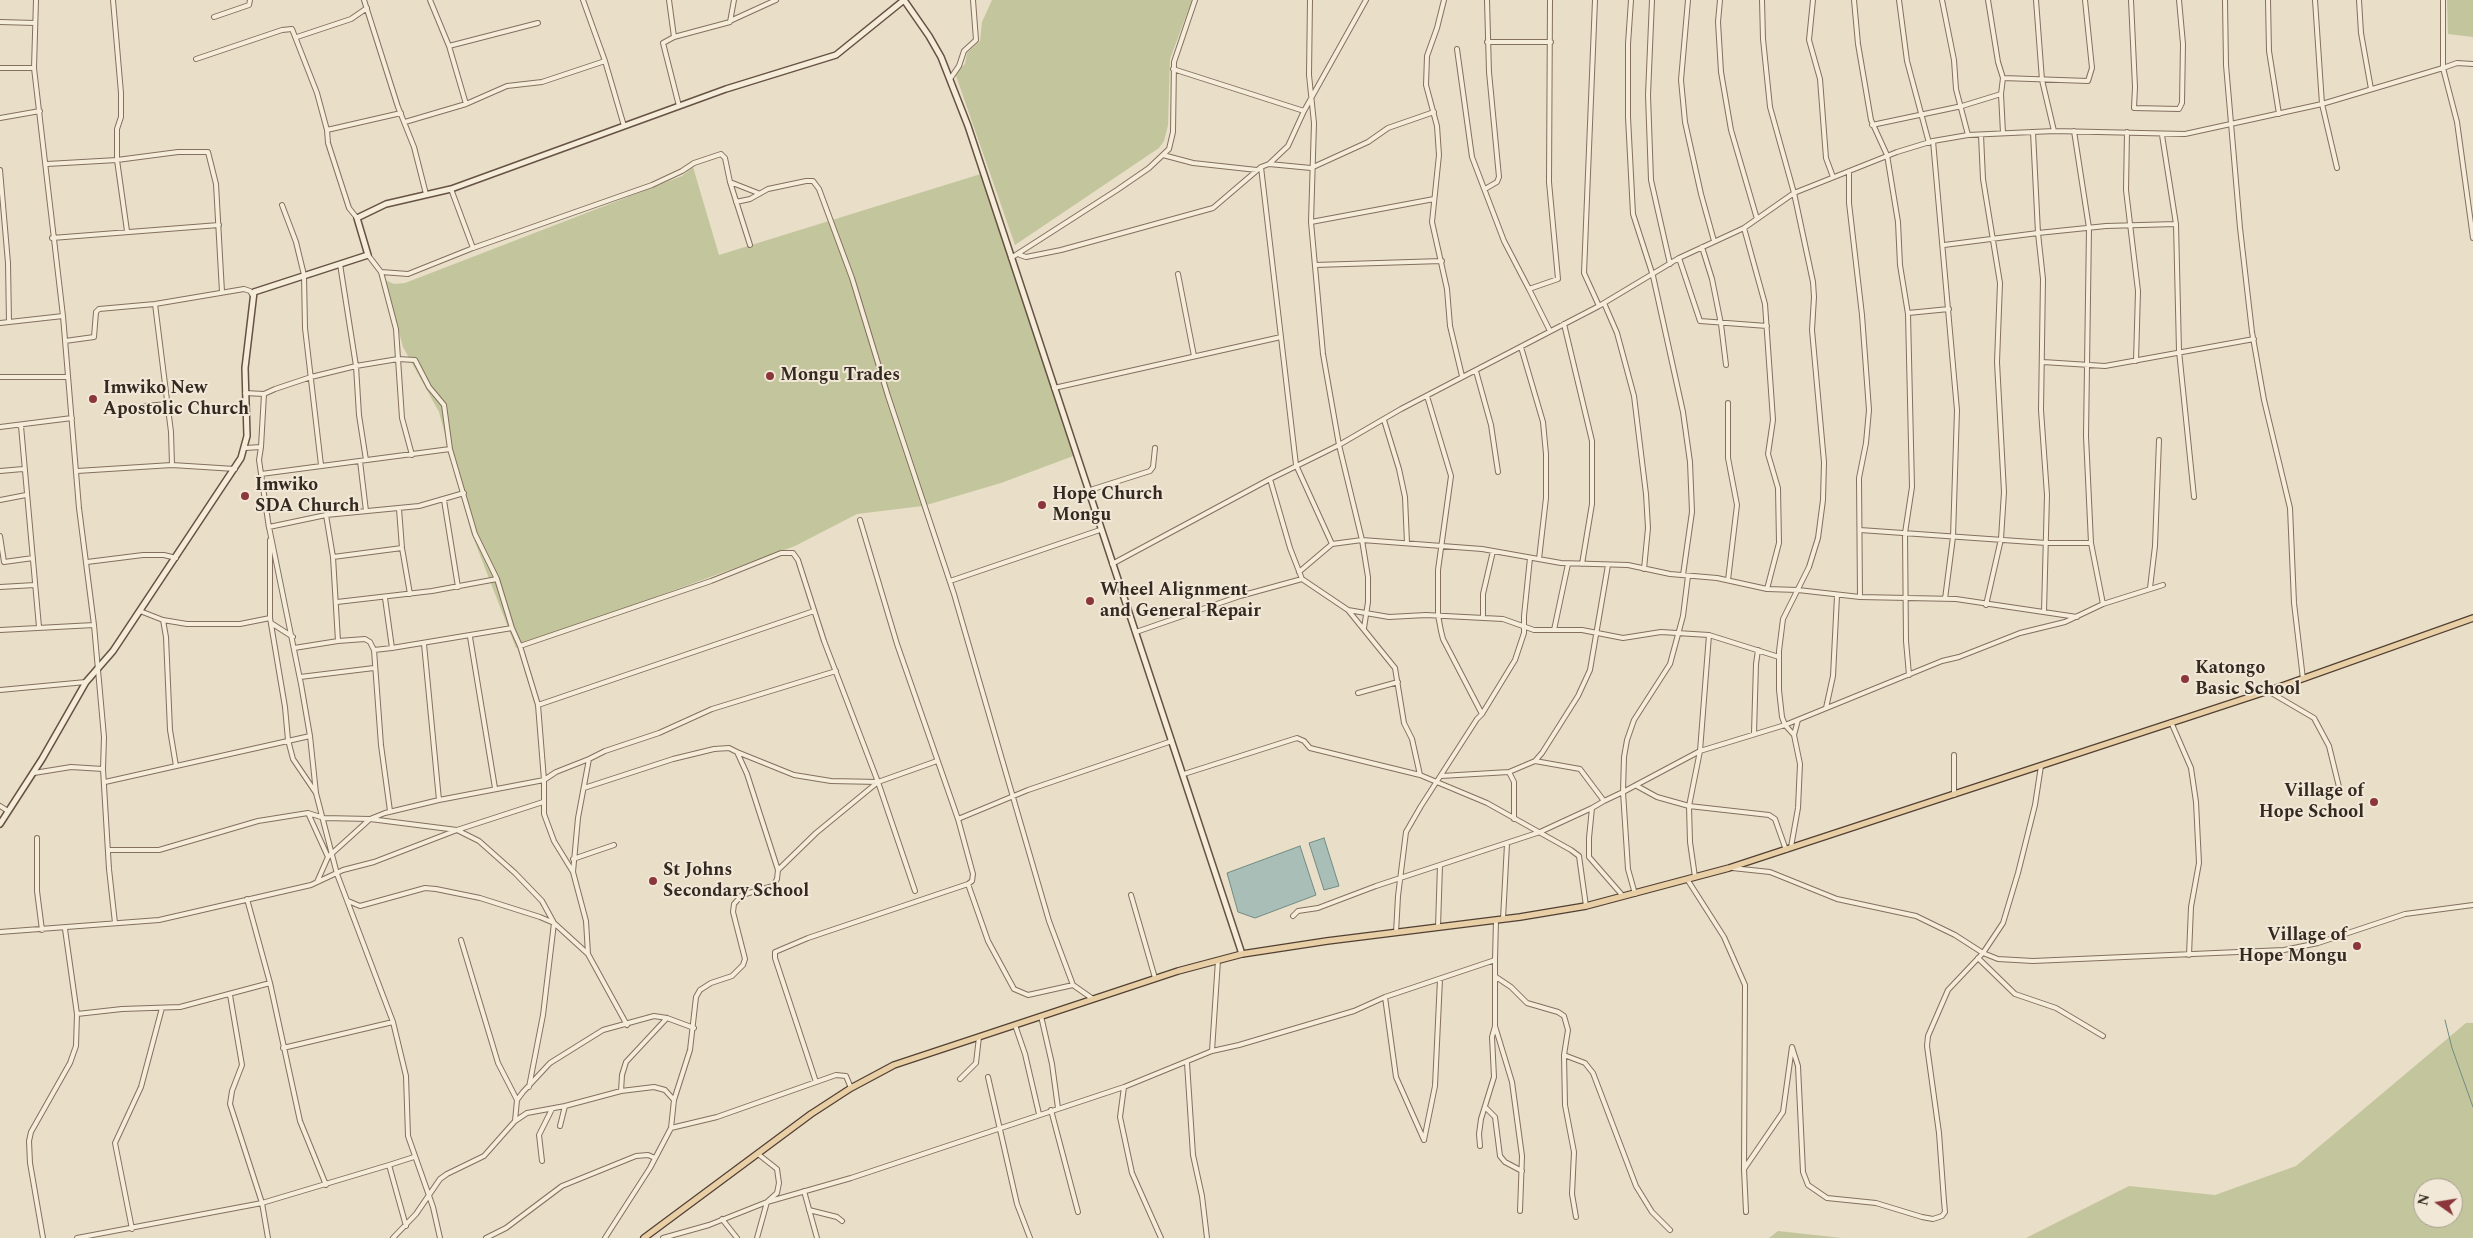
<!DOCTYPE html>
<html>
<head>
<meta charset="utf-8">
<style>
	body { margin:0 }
	#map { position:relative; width:2473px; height:1238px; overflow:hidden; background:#e9dec8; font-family:Spectral,serif }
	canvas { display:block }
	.north { position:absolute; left:2413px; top:1178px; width:50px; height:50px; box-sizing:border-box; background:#f2e8d7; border:1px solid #a69c8e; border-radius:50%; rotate:283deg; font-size:14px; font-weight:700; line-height:20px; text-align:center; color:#352a21 }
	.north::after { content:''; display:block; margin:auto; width:18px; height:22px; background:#8b363b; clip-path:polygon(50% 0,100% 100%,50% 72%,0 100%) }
</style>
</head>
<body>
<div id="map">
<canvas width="2473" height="1238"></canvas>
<div class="north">N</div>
</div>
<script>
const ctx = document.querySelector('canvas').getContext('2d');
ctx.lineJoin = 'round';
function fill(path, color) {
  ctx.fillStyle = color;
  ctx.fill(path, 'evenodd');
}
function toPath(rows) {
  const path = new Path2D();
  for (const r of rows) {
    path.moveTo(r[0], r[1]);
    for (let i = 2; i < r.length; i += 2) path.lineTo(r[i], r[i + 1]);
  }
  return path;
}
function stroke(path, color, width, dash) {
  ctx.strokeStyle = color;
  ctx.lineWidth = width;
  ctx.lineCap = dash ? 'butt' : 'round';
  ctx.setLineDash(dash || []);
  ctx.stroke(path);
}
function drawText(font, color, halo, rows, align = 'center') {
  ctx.font = font + ' Spectral,serif';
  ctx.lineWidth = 4;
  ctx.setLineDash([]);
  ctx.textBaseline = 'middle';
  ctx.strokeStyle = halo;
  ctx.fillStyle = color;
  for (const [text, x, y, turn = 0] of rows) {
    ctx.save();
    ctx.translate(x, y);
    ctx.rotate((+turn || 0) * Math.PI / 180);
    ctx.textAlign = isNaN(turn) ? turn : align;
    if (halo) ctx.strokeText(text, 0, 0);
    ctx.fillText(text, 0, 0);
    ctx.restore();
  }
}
const green = toPath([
	[992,0,1192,0,1170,59,1168,125,1164,141,1159,148,1015,245,955,73,965,64,967,53,980,41,982,22],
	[2447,0,2473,0,2473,37,2448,34],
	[693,167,719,255,984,173,1076,455,1001,483,923,506,857,514,795,546,516,648,471,532,439,412,403,347,385,280,394,284,405,283,682,176],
	[2466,1023,2473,1023,2473,1238,2026,1238,2129,1186,2215,1195,2296,1166],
	[2423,1188,2453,1188,2453,1218,2423,1218],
	[1778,1231,1842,1238,1769,1238]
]);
const water = toPath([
	[1324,838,1339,886,1324,890,1309,843,1324,838],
	[1300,846,1316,895,1255,918,1238,912,1227,873,1300,846]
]);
const stream = toPath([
	[2445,1020,2452,1048,2473,1107]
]);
const street = toPath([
	[36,0,34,68,63,316,79,508,94,625,104,737,103,769,109,869,115,923],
	[113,0,121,93,121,117,117,129,117,160,127,231],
	[364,0,398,107,414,147,426,194],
	[583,0,605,61,624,126],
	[669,0,674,37,663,43,679,106],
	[1310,0,1309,75,1314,123,1311,222,1323,354,1339,445,1362,540,1368,577,1368,602,1364,628],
	[1444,0,1437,28,1427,56,1426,85,1437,126,1439,155,1432,222,1447,289,1450,326,1462,376],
	[1595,0,1584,273,1599,306],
	[1631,0,1628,44,1628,117,1633,214,1653,276,1683,412,1690,462,1692,512,1683,575],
	[1652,0,1648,95,1651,180,1670,264],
	[1688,0,1681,80,1685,122,1701,194,1714,241],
	[1720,0,1718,22,1721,72,1731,130,1757,219],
	[1762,0,1763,39,1770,107,1794,193,1813,282,1814,297,1812,330,1824,462,1823,500,1818,538,1809,567,1783,619,1779,651,1779,690,1782,717,1785,725,1794,735,1800,764,1798,808,1791,847],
	[1813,0,1809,40,1820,79,1826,158,1833,177],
	[1854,0,1858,44,1871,120,1887,155,1898,222,1900,265,1908,314,1912,487,1905,533,1906,641,1909,675],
	[1899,0,1907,61,1929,143],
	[1942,0,1954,60,1956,89,1968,135],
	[2036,0,2042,80,2054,131],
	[2131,0,2135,87,2134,108,2179,109,2182,103,2183,44,2179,0],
	[2225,0,2226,65,2240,228,2252,332,2264,400,2290,508,2294,603,2303,679],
	[2268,0,2269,51,2279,114],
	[2315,0,2322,104,2337,168],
	[2359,0,2361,33,2371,89],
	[2443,0,2443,68,2457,63,2473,64],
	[214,17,249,5,250,0],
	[730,21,776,0],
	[0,22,35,23],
	[297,37,351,19,367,8],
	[674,37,730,22,734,0],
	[1487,42,1551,42],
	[449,46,538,23],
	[1457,49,1472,157,1504,241,1529,289],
	[196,59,282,30,292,29,317,93,327,130,328,143,349,208,357,218],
	[0,68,34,68],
	[1173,69,1304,111],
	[2003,78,2088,81,2092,68,2085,0],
	[950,79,959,66,964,51,976,40,973,0],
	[2001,94,2003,133],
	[466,104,507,86,542,82,605,61],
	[0,118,40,111],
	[405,122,466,104,449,46,430,0],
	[1872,125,1962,106,2001,94,2003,78,1998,62,1988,0],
	[327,130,401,113],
	[2033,132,2038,233,2106,226,2176,224,2162,135],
	[2127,132,2126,190,2138,291,2136,361],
	[1981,135,1983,179,2000,283,1997,362,2004,492,2001,539,1986,605],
	[1933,141,1957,410,1953,537,1945,599],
	[1163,155,1193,163,1257,170],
	[47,164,117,160,178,152,208,152,216,184,222,292],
	[1269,164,1311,168,1368,142,1388,128,1434,112],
	[1261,167,1296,465,1332,544],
	[0,170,8,263,9,322],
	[1849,171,1849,203,1862,315,1869,410,1866,443,1859,478,1860,597],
	[730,182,758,193],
	[451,189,473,248],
	[1485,189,1497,182,1499,177,1489,72,1487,0],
	[736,202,750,199,768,189,806,181,813,181,819,189,852,278,888,396,954,594,1049,921,1073,985,1093,999],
	[282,205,296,242,304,275,305,328,321,465],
	[1311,222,1434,199],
	[2176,224,2179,351,2194,497],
	[1744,228,1765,304,1773,420,1768,454,1778,488,1779,543,1767,589],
	[52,238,219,225],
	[1944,245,2038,233,2043,279,2041,410,2047,495,2044,612],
	[1702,247,1712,279,1721,324,1726,365],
	[368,255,381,272,396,329,402,418,412,455],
	[1020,255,1026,257,1061,250,1213,208,1261,167,1269,164,1288,146,1304,111,1366,0],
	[1011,258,1117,190,1149,168,1169,149,1173,132,1174,62,1195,0],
	[1679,258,1700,321,1767,326],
	[340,264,356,366,359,415,366,460],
	[1315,265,1442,261],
	[381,272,408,274,473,248,652,185,682,171,694,163,721,154,725,158,730,182,750,245],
	[1178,274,1194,356],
	[1604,303,1617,333,1634,396,1646,494,1648,528,1644,569],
	[155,304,171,432,172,465],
	[1908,313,1949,309],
	[0,323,63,316],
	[1564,324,1592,441,1592,504,1582,564],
	[1550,331,1529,289,1558,279,1549,182,1550,0],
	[65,341,94,337,96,312,99,309,155,304,244,289,250,291,253,296],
	[1521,347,1543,422,1546,454,1546,498,1539,559],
	[2043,362,2105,366,2254,339],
	[1476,371,1491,425,1498,472],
	[0,377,68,377],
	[1054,388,1281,337],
	[245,393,264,394],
	[1427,396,1451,476,1438,570,1438,615,1441,631,1443,639,1482,714],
	[145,406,168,404],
	[1384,420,1399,469,1405,497,1407,543],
	[21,426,39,627],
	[0,427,72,418],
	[261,447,264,394,275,389,311,377,356,366,398,359,415,360,429,387,444,405,450,449,475,534,497,579,512,628,520,646,538,705,544,780,544,814,554,841,573,872],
	[245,448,261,447,259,460,269,528],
	[360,461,366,511],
	[0,471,23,469],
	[77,471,172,465,235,469],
	[261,474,450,449],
	[1270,479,1290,548,1302,579,1348,610,1395,668,1404,723,1412,739,1420,775],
	[1087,491,1150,471,1153,467,1155,448],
	[0,500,26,495],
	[444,500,458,587],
	[399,509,402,548,410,594],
	[326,515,333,557,338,641],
	[1860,530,2046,543,2091,543,2086,436,2089,228,2074,131],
	[0,536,4,562,33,558],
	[270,540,270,618,285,707,288,740,293,759,316,793],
	[2091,543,2103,604],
	[333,557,402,548],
	[87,562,143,555,164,555,176,558],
	[1112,564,1270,479,1339,445,1401,409,1599,306,1679,258,1744,228,1794,193,1897,152,1933,141,1968,135,2054,131,2185,134,2322,104,2443,68,2457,122,2473,238],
	[1299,572,1332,544,1362,540,1482,549,1561,563,1628,565,1670,574,1717,578,1767,589,1798,590,1860,597,1956,599,2077,617],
	[1728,580,1737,505,1728,458,1728,403],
	[950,581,1100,530],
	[0,587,35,585],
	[2150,588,2155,546,2159,440],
	[385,598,392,648,512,628],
	[337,602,432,591,497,579],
	[1348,610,1389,617,1426,615,1503,619,1534,630,1582,630,1623,638,1661,632,1709,635,1779,657],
	[140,611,163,620,187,624,240,624,270,618],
	[1483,617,1483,594,1493,551],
	[163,620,166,637,170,730,176,766],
	[271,623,293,637],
	[0,630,94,625],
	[1554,630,1568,564],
	[1136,632,1240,596,1302,579],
	[470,637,495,788],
	[424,644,439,800],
	[520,646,711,581,781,553,793,553,798,560,824,641,878,782,915,891],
	[294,648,338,641,365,639,370,642,374,650,381,745,390,811],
	[374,650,392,648],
	[300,677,374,668],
	[0,690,86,682],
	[2268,691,2314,718,2329,746,2340,791],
	[1358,693,1398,682],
	[538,705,814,611],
	[1826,708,1833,676,1837,596],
	[2171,722,2191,768,2196,802,2199,863,2191,907,2189,955],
	[1754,733,1756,664,1758,650],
	[1794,735,1798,720],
	[737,752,794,775,831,781,878,782],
	[1954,755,1954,795],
	[1535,761,1580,769,1604,801,1623,792,1624,757,1627,740,1634,720,1670,664,1683,616,1688,576],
	[1509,772,1514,782,1514,819],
	[34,773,71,767,103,769],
	[1184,774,1297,738,1304,741,1310,748,1420,775,1487,803,1571,850,1579,856,1586,906],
	[1441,776,1509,772,1535,761,1542,753,1578,696,1590,670,1608,565],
	[105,782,310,736],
	[1637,786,1657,797,1689,806,1769,815,1775,819,1786,850],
	[584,788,673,759,714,749,729,748,737,752,747,774,778,870,777,879,773,886,742,895,734,904,733,912,745,959,743,965,732,976,711,983,700,990,696,997,690,1050,674,1100,671,1128,650,1168,605,1238],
	[0,806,8,811],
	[1592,808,1604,801],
	[308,813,328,857],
	[958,819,1028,790,1172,741],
	[37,838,37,891,42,930],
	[109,850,159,850,258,821,308,813,324,818,370,819,385,813,439,800,544,780,556,772,589,759],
	[573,859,614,845],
	[1732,868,1770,872,1837,899,1916,916,1955,935,1983,953,1998,959,2033,961,2284,950,2318,943,2405,914,2473,905],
	[778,870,816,833,878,782,937,761],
	[1695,877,1690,842,1689,806,1700,751,1709,635],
	[1687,879,1724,937,1745,985,1744,1169,1746,1212],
	[317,882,328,857,370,819,457,830,479,841,515,873,542,901,554,923,543,1015,529,1087],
	[968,884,988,941,1014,989,1028,995,1073,985],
	[1635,894,1628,869,1623,792,1700,751,1785,725,1942,661,1959,657,2020,633,2065,622,2103,604,2163,585],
	[1131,895,1155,978],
	[247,899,270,983,300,1121,326,1185],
	[348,901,360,906,425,888,436,889,480,898,540,917,554,923,588,954,627,1025],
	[1293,916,1298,911,1318,908,1376,886,1540,832,1592,808,1589,838,1589,857,1623,896],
	[1503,919,1507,844],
	[1438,927,1440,865],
	[0,932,159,920,311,885,343,870,374,862,457,830,543,802],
	[1396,933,1398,896,1406,832,1421,806,1477,719,1482,714,1515,660,1524,633,1524,616,1530,558],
	[461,940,498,1063,517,1100],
	[588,954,586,921,573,872,578,818,589,759,605,751,659,733,712,709,836,671],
	[1978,958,2015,994,2056,1008,2103,1036],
	[1495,960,1495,1026,1512,1082,1522,1156,1520,1211],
	[1496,977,1511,987,1527,1003,1558,1012,1564,1016,1568,1030,1564,1055,1585,1063,1593,1073,1636,1186,1652,1212,1670,1230],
	[230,995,242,1065,232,1091,230,1104,262,1203,268,1238],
	[1385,997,1396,1077,1424,1140],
	[77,1014,122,1009,180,1007,270,983],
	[1041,1016,1052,1064,1058,1108],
	[1015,1025,1025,1054,1039,1114],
	[283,1048,393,1022],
	[1212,1051,1218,960],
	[1564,1055,1565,1105,1574,1152,1572,1194,1576,1217],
	[1187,1063,1193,1155,1202,1196,1207,1238],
	[988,1077,1017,1204,1030,1238],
	[960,1079,976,1063,979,1037],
	[816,1082,775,958,775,952,808,938,968,884,972,881,973,874,958,819,897,644,860,520],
	[1124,1087,1120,1117,1132,1173,1161,1238],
	[621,1091,622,1075,626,1062,667,1018],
	[1486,1108,1495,1117,1500,1156,1505,1162,1522,1171],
	[1051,1110,1078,1212],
	[515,1121,517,1100,523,1092,550,1063,603,1030,654,1016,667,1018,694,1028],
	[560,1126,565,1106],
	[671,1128,717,1117,836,1075,846,1076,851,1088],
	[1424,1140,1435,1086,1440,979],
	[1480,1146,1479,1134,1481,1119,1494,1077,1492,1037,1495,1026],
	[542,1161,539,1135,552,1109],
	[389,1165,414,1157],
	[1744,1169,1783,1112,1792,1047,1798,1066,1803,1172,1808,1185,1827,1198,1876,1203,1922,1217,1933,1219,1942,1216,1945,1212,1944,1201,1939,1133,1927,1046,1928,1036,1948,990,1983,953,2003,923,2018,873,2035,805,2041,766],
	[804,1191,817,1238],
	[809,1210,837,1217,842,1221],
	[722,1219,737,1238],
	[132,1229,115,1143,141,1087,162,1008],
	[43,1238,30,1163,29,1141,31,1132,70,1063,76,1046,77,1014,65,929],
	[77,1238,262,1203,389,1165,406,1226],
	[393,1238,416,1214,440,1179,447,1174,484,1156,515,1121,527,1113,565,1106,621,1091,654,1087,665,1090,674,1100],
	[440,1238,433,1207,408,1136,406,1076,393,1022,337,874,316,793,310,736,301,684,269,527,326,515,419,506,464,493],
	[486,1238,506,1228,562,1186,636,1156,648,1155,655,1158],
	[663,1238,709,1225,767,1202,851,1178,1124,1087,1212,1051,1239,1045,1354,1011,1385,997,1495,960,1496,920],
	[757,1238,767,1202,777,1193,779,1183,777,1169,758,1154]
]);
const secondary = toPath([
	[904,0,929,36,941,57,968,126,1242,954],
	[0,824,42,759,86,682,113,651,241,458,247,436,245,368,254,292,368,255,357,218,386,204,451,189,726,89,836,55,904,0]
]);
const primary = toPath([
	[644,1238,811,1114,851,1088,894,1065,1178,971,1242,954,1327,941,1520,917,1586,906,1729,868,2268,691,2473,618]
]);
const markers = [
	[770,376,5,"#8b363b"],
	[93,399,5,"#8b363b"],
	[245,496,5,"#8b363b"],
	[1042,505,5,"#8b363b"],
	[1090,601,5,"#8b363b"],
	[2185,679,5,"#8b363b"],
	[2374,802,5,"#8b363b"],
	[653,881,5,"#8b363b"],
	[2357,946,5,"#8b363b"]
];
const poiNames = [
	["Mongu Trades",780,376],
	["Imwiko New",103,389],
	["Apostolic Church",103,410],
	["Imwiko",255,486],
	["SDA Church",255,507],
	["Hope Church",1052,495],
	["Mongu",1052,516],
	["Wheel Alignment",1100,591],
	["and General Repair",1100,612],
	["Katongo",2195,669],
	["Basic School",2195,690],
	["Village of",2364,792,"right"],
	["Hope School",2364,813,"right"],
	["St Johns",663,871],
	["Secondary School",663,892],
	["Village of",2347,936,"right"],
	["Hope Mongu",2347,957,"right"]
];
fill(green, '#c3c69d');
fill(water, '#a8beb6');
stroke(water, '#708b83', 1);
stroke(stream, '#708b83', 1);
stroke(street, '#83705f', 6);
stroke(secondary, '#655242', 8);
stroke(primary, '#523f33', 8);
stroke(street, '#f5ecda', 4);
stroke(secondary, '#f5ecda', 5);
stroke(primary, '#e8cfa5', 5.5);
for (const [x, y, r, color] of markers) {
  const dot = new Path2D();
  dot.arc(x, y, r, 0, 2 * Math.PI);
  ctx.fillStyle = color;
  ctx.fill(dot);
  stroke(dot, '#f2e8d7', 2);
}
drawText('bold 18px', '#352a21', '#f2e8d7', poiNames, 'left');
</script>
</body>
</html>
